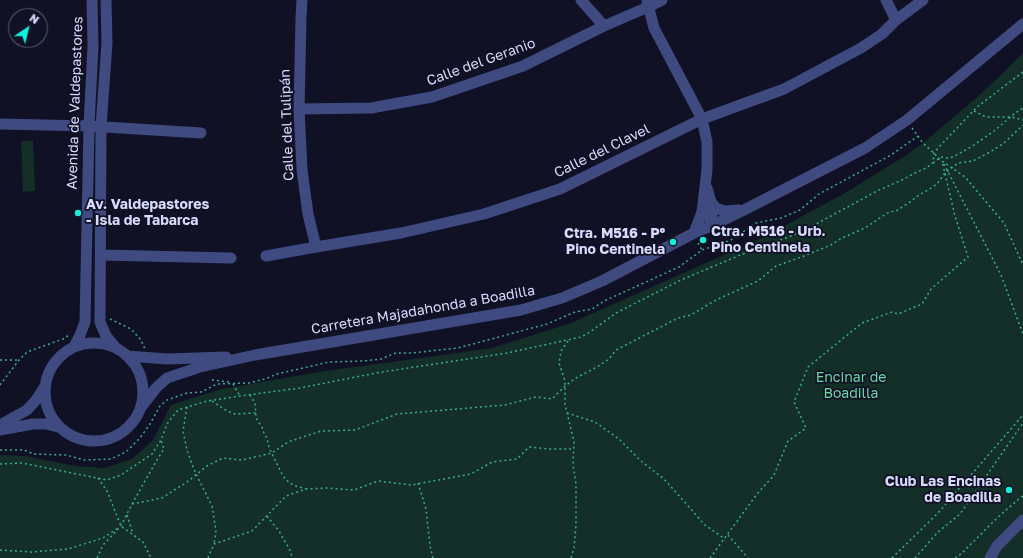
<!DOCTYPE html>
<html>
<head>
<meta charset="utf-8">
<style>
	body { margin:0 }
	#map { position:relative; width:1023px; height:558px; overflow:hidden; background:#101125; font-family:"Golos Text",sans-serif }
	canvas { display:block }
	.north { position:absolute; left:8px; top:8px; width:40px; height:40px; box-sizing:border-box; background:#101125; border:1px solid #60617b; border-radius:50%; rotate:35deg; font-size:11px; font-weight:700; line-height:16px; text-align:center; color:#d7dafc }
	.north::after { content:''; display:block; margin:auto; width:14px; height:18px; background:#10efd7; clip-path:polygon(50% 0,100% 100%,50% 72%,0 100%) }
</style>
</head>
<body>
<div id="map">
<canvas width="1023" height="558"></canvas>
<div class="north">N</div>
</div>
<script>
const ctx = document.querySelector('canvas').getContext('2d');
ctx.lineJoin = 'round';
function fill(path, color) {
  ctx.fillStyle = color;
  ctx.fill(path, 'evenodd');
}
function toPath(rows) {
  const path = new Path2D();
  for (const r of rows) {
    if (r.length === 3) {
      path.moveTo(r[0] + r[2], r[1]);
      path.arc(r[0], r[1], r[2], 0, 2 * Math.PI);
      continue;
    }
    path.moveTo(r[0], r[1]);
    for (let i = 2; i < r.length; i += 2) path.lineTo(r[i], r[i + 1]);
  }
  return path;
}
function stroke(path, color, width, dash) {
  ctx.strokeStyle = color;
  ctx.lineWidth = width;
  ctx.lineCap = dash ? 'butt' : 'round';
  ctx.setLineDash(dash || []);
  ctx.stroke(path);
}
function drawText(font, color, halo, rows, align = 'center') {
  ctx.font = font + ' "Golos Text",sans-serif';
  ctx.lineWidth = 3.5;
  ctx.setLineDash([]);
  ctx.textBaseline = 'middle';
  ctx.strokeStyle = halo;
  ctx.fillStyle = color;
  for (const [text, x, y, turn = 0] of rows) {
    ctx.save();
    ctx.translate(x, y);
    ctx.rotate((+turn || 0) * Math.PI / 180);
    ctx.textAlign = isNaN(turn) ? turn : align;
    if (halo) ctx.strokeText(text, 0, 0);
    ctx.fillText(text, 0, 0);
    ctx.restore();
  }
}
const green = toPath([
	[1023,53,1023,558,0,558,0,455,25,456,76,466,104,468,132,459,153,440,171,405,196,397,222,389,319,372,492,348,571,323,762,238,845,193,905,156,923,143,982,93],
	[21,141,33,141,35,191,23,192]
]);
const path = toPath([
	[974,111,986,117,1012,117,1023,120],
	[912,128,923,143,942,161,965,177,1004,223,1023,265],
	[933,163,941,157,948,158,953,157,971,147,994,131,1014,114,1023,108],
	[944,164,1001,275,1023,334],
	[698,243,702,250],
	[110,319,129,328,133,331,141,340,145,349],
	[568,341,561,351,559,363,565,381,565,404,574,442,573,465,576,484,576,525,574,548,571,558],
	[0,360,19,360],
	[212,380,229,382],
	[233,384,240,396],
	[0,385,19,360,27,352,63,339,69,335],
	[250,395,255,403,256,418,263,429,264,434,267,438,269,448,282,474,286,480,293,485,306,489],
	[212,401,227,411,235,414,256,413],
	[187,407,183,431,187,450,193,467,198,478,212,506,216,531,214,544],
	[567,413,595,422,619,439,641,461,664,479,705,525,725,539],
	[0,450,24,450,34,454,66,455,84,460,111,459,126,452,140,438,150,424,160,406,167,400,187,393,201,392,217,384,249,383,265,379,277,374,329,362,364,361,381,359,396,353,411,353,458,348,547,324,575,312,592,309,604,301,679,267,702,250,731,240,756,223,781,218,800,210,819,194,891,155,918,136],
	[0,464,22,463,107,480,121,475,152,454,161,440,167,424,178,410,207,401,240,396,300,388,376,373,507,353,581,337,590,332,616,313,681,280,757,248,789,237,818,223,877,191,902,180,915,173,926,168,933,163,934,153,939,147,977,107,1023,72],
	[98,478,107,491,121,526,143,542,151,558],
	[418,483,426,509,430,546,433,558],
	[132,504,162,498,187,482,207,466,223,458,242,460,272,453,288,442,321,431,355,430,397,414,505,405,536,397,552,399,565,386,576,378,597,367,609,359,616,350,678,318,691,315,716,300,758,281,776,266,804,256,831,245,840,239,865,228,889,212,896,211,910,202,919,195,928,190,937,184,945,173,958,163,973,161,990,152,1004,143,1023,125],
	[127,515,133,534],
	[267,516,279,531,291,552,292,558],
	[728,535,748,558],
	[0,550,31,552,68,549,103,538,118,528],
	[97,558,103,545,121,526,132,504,158,458,164,449,161,440],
	[208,558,214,544,252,531,286,496,306,489,327,488,354,490,378,481,411,485,471,474,492,462,517,459,529,447,548,449,574,449],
	[710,558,757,494,774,475,788,441,806,428,794,402,808,367,862,323,892,312,898,314,922,304,931,289,968,257,955,216,942,161],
	[892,558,938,513,1023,415],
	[915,558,938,532,960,514,1023,423],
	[955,558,961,554,997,518,1020,498,1023,496]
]);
const minor = toPath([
	[106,0,107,43,101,127,100,322,106,336,116,348],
	[302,0,301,18,299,109,302,170,308,214,316,247],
	[581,0,604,26],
	[886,0,896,20],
	[647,1,654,28,702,119,707,142,707,170,702,212,694,233],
	[299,109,371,108,432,97,523,66,604,26,648,7,662,0],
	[0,124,89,126,201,133],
	[707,188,711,202,712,214,709,227],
	[711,202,716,208,724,211,739,210],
	[101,255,231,258],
	[266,256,316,247,401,233,484,214,560,189,702,119,784,89,861,48,882,34,896,20,923,0],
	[94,392,49],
	[74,347,80,335,85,322,89,126,93,46,92,0],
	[128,356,167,359,226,357],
	[142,406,156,388,167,378,200,367,255,355,521,310,562,298,602,281,694,233,709,227,744,210,865,148,907,120,1023,24],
	[0,425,27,410,37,399,45,386],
	[0,430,33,424,46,424,58,427],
	[990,558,997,546,1023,520]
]);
const markers = [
	[78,213,4,"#10efd7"],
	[703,240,4,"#10efd7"],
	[673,242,4,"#10efd7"],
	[1009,490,4,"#10efd7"]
];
const streetNames = [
	["Calle del Geranio",481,62,-20],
	["Avenida de Valdepastores",75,103,-88],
	["Calle del Tulipán",287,125,-92],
	["Calle del Clavel",602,151,-26],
	["Carretera Majadahonda a Boadilla",423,310,-10]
];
const poiNames = [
	["Av. Valdepastores",86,205],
	["- Isla de Tabarca",86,221],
	["Ctra. M516 - Urb.",711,232],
	["Pino Centinela",711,248],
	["Ctra. M516 - Pº",665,234,"right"],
	["Pino Centinela",665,250,"right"],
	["Club Las Encinas",1001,482,"right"],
	["de Boadilla",1001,498,"right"]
];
const parkNames = [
	["Encinar de",851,378],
	["Boadilla",851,394]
];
fill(green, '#142e28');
stroke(path, '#37af8f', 1.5, [2, 3]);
stroke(minor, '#3f4a80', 11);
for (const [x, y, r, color] of markers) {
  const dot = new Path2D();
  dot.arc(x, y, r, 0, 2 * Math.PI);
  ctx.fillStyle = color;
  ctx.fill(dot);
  stroke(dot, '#101125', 1.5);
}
drawText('14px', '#d7dafc', '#101125', streetNames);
drawText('bold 14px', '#d7dafc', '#101125', poiNames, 'left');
drawText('14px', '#67d8a4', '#101125', parkNames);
</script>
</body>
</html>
